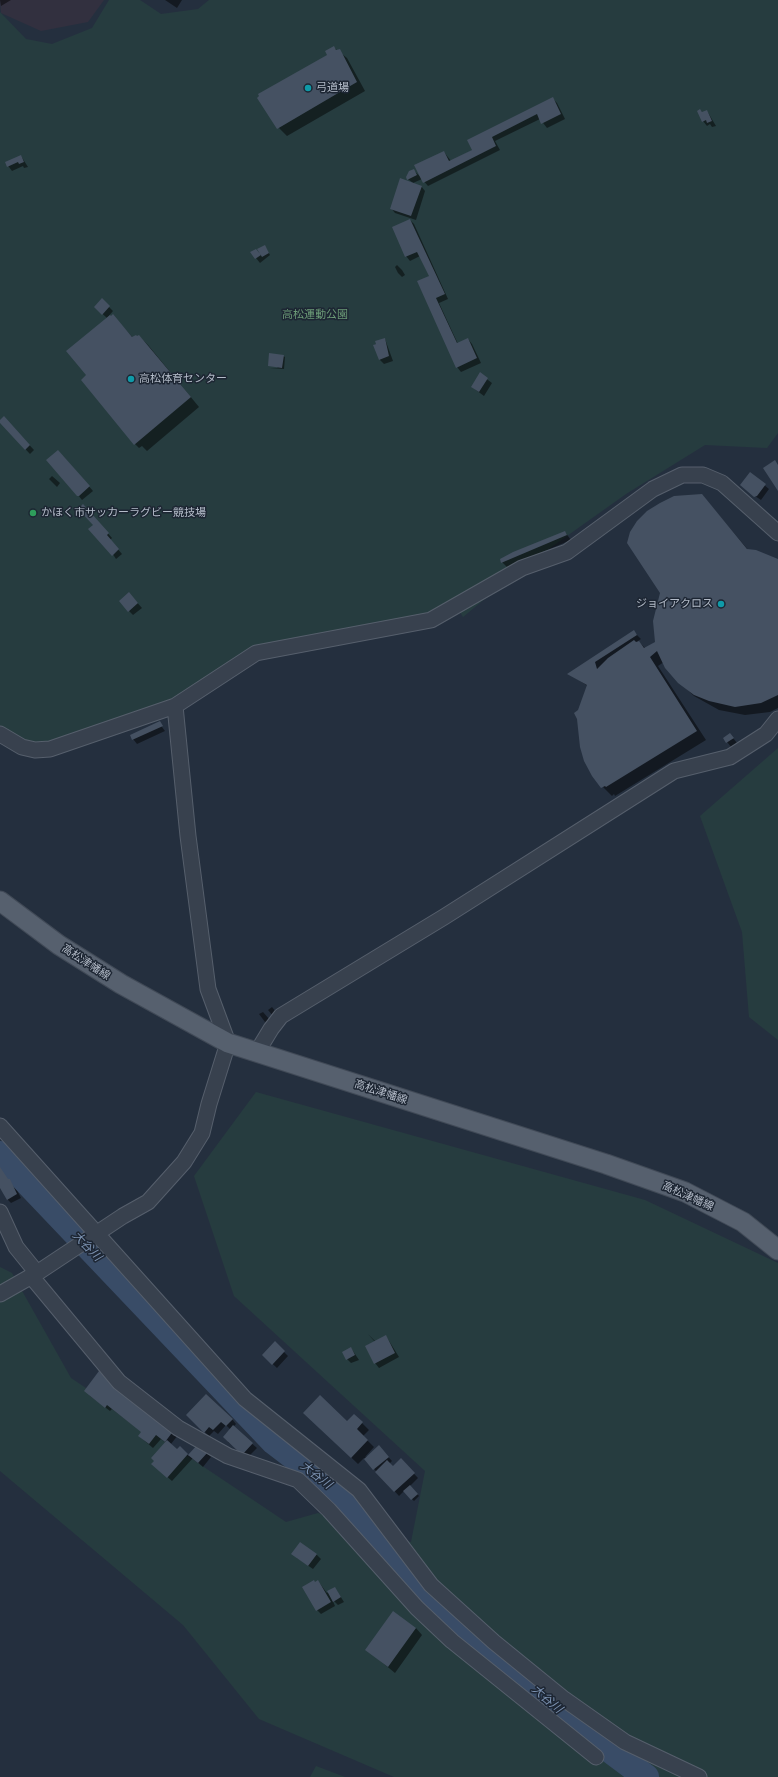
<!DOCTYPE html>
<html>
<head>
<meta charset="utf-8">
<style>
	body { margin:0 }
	canvas { display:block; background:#242f3e }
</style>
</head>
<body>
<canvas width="778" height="1777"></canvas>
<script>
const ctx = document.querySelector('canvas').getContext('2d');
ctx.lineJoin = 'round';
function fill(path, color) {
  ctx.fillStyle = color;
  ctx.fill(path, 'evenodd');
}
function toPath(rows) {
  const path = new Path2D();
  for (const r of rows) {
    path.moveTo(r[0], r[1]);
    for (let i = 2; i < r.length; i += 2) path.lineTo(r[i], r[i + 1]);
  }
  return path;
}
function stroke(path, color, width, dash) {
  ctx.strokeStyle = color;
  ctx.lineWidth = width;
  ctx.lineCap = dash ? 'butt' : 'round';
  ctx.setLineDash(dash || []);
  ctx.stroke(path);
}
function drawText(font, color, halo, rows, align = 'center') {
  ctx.font = font + ' "Asap Condensed","Noto Sans JP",sans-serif';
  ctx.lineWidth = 3;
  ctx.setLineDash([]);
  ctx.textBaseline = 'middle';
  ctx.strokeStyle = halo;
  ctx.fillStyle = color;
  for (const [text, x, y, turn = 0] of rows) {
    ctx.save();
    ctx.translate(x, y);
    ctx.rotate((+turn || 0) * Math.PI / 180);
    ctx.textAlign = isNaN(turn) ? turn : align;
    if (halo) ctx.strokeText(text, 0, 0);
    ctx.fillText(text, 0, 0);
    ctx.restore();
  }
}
const medical = toPath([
	[0,0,104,0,88,22,41,31,1,13]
]);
const green = toPath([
	[109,0,140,0,161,14,198,9,209,0,778,0,778,433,767,448,705,445,626,494,522,568,463,617,452,599,421,616,256,647,184,696,36,746,0,729,0,12,26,39,52,44,92,28],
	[778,748,778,1040,749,1017,742,932,700,816],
	[256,1092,645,1200,778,1263,778,1777,394,1777,259,1719,183,1625,0,1471,0,1267,12,1273,71,1378,286,1522,318,1513,411,1542,425,1471,234,1296,194,1176],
	[316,1766,345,1777,310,1777]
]);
const shadow = toPath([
	[0,0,11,0,1,6],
	[165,0,182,0,177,8],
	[333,47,347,58,365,91,287,136,278,127],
	[553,99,557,103,565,119,547,128,540,119,495,141,500,150,428,186,422,179,413,183,408,179,414,171,421,177,444,152,451,161,473,150,468,141],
	[700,110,703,113,707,111,716,126,712,127,710,124,707,126,703,121],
	[21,156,28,167,24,168,23,166,12,171,6,163],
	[421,186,425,191,416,220,395,213,391,208],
	[410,220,414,224,448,299,439,303,458,344,468,339,472,344,481,363,461,372,457,367,418,282,430,276,420,256,410,261,406,256],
	[266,248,270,255,260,263,252,253,261,255],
	[397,265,402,270,405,275,402,277,398,273,395,267],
	[102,300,113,311,107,318,95,307],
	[113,316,135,340,139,336,148,345,199,407,147,451,142,446,139,448,135,444,89,374],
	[385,339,393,361,384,364,380,360,374,345],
	[283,356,285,357,284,369,270,368,278,368,276,366],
	[480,374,492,383,484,396,472,387],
	[0,422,8,422,34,450,30,454],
	[63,456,93,491,82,500,78,495],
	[751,474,769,489,761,500,746,490],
	[52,476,60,483,57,487,49,479],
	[702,495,749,551,778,560,778,708,770,712,745,715,719,710,694,696,677,680,664,662,658,666,706,740,615,796,614,794,612,796,603,787,575,713,579,710,588,686,569,674,634,632,641,639,638,641,646,649,656,642],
	[87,510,112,538,110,540,122,554,116,559,94,525],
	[565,532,571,540,507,567,502,562],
	[133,598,142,608,133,615,129,611],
	[159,723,165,731,137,744,133,739],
	[730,734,737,743,731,747,724,738],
	[272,1007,276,1012,273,1016,268,1010],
	[263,1012,270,1020,265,1022,259,1014],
	[0,1168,14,1184,21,1198,11,1203,7,1199],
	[368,1334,376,1342,386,1336,399,1357,379,1368,375,1363,375,1342],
	[275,1343,288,1356,277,1368,263,1355],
	[351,1348,359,1360,351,1363,347,1359],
	[89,1395,178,1435,171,1444,177,1450,180,1448,189,1456,198,1445,211,1457,203,1467,193,1458,172,1481,157,1468,166,1443,161,1439,153,1448,139,1436,142,1432,112,1409,110,1411],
	[305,1413,347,1422,354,1415,369,1430,363,1436,374,1447,365,1457,383,1451,392,1461,389,1464,393,1467,401,1460,418,1478,410,1486,419,1496,414,1501,404,1491,399,1496,364,1458,358,1464],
	[187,1415,232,1419,236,1424,233,1427,257,1448,247,1458,228,1442,231,1430,226,1425,218,1434,214,1431,209,1436],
	[316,1554,321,1559,313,1569,297,1558],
	[318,1581,327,1593,335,1588,344,1602,338,1605,332,1599,335,1606,321,1614,317,1610,315,1583],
	[416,1628,422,1635,395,1673,367,1650]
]);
const river = toPath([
	[0,1154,274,1442,329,1484,363,1517,407,1579,495,1657,575,1724,646,1777]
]);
const building = toPath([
	[334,46,336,50,340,49,357,82,277,129,257,98,259,96,258,94,327,55,325,51],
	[553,97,561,114,541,124,537,114,492,137,496,146,423,183,414,165,444,151,449,161,472,150,467,140],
	[700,109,702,112,707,110,712,121,707,123,706,120,702,122,697,111],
	[21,155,24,162,19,164,18,162,7,167,5,162],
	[414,169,417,175,407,180,406,177,409,171],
	[400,178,422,186,411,216,390,209],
	[410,219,445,294,436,298,457,343,468,338,477,358,456,368,417,281,429,276,417,252,405,257,392,227],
	[265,245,269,253,262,257,257,249],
	[256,249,261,255,255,259,250,252],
	[102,298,110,306,102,315,94,307],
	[113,314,132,337,136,335,137,336,139,335,191,397,134,445,81,380,86,375,66,351,110,315,111,316],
	[385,338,389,356,379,360,373,345,376,344,375,341],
	[269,353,284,355,282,368,268,366],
	[480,372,488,378,479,392,471,387],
	[4,416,30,445,25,450,0,423,0,420],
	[58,450,90,486,79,496,77,496,46,460],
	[775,460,778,465,778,491,763,468],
	[750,472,766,484,757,496,754,497,740,485],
	[702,494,747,549,756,550,778,559,778,695,761,703,735,707,709,701,694,695,678,683,665,668,657,651,650,657,697,731,606,787,605,786,601,788,592,776,584,761,580,747,577,719,574,713,578,710,587,685,567,674,634,630,637,635,595,662,597,669,608,658,634,640,636,642,639,641,644,648,655,642,653,621,660,593,627,543,630,532,637,521,647,511,660,503,674,496],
	[83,504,109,533,107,535,119,549,112,556,88,529,93,525,78,509],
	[565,531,567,535,501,563,500,559,513,552],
	[129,592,138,603,128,612,119,601],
	[160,721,163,726,132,740,130,735],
	[730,733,734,738,726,743,723,738],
	[0,1167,8,1179,10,1179,17,1194,7,1200,0,1188],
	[386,1335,395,1353,374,1364,365,1346],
	[275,1341,285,1351,272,1365,262,1355],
	[351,1347,355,1355,346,1360,342,1352],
	[99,1371,174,1430,165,1442,156,1435,149,1444,138,1436,141,1432,107,1405,105,1408,84,1391],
	[206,1394,233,1419,226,1426,221,1422,213,1430,209,1427,204,1433,186,1415],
	[320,1395,347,1421,354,1414,363,1422,357,1429,368,1440,351,1458,303,1413],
	[233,1425,253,1443,242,1455,223,1437],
	[167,1440,177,1449,180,1446,188,1454,167,1478,151,1464,154,1461,151,1458],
	[198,1444,208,1452,198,1463,188,1455],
	[379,1445,389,1457,373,1470,364,1459],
	[401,1458,415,1473,394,1492,375,1472,387,1460,393,1466],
	[410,1485,418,1494,411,1500,403,1491],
	[300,1542,317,1554,308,1566,291,1554],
	[314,1580,315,1582,318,1580,331,1602,316,1611,302,1587],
	[335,1587,341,1597,333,1602,327,1591],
	[393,1611,416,1628,388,1667,365,1650]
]);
const minor = toPath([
	[0,734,22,747,35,750,50,749,175,706,256,653,431,620,522,568,567,552,653,489,682,475,703,475,722,483,778,533],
	[257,1052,271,1029,281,1016,444,917,674,771,730,757,766,734,778,719],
	[0,1126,245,1399,359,1490,431,1585,494,1642,564,1699,625,1742,699,1777],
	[0,1212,16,1247,37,1273],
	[31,1276,119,1382,178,1428,228,1456,298,1480,329,1510,417,1608,452,1641,596,1757],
	[0,1294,37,1273,123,1216,148,1202,184,1162,202,1133,209,1104,228,1043,208,989,188,836,175,706]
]);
const major = toPath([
	[0,901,59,945,121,984,228,1043,606,1164,685,1192,743,1222,778,1250]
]);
const markers = [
	[308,88,4,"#0f9aa8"],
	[131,379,4,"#0f9aa8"],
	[33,513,4,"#2e9e5b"],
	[721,604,4,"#0f9aa8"]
];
const poiNames = [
	["弓道場",316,88],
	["高松体育センター",139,379],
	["かほく市サッカーラグビー競技場",41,513],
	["ジョイアクロス",713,604,"right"]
];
const parkNames = [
	["高松運動公園",315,315]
];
const streetNames = [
	["高松津幡線",86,962,33],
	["高松津幡線",381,1092,18],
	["高松津幡線",688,1196,24]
];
const waterNames = [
	["大谷川",87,1246,46],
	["大谷川",316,1475,38],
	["大谷川",547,1699,41]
];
fill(medical, '#32303f');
fill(green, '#263c3f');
fill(shadow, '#0007');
stroke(river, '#394c67', 26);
fill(building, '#455162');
stroke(minor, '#565f6c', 17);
stroke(major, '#414a57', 21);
stroke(minor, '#38414e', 15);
stroke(major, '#56606e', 19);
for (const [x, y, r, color] of markers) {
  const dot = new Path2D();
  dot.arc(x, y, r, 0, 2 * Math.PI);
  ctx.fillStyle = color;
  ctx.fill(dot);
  stroke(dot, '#1d2633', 1.5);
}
drawText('11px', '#b4bcc9', '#1d2633', poiNames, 'left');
drawText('11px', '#6b9a76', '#1d2633', parkNames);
drawText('11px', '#b4bcc9', '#1d2633', streetNames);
drawText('italic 12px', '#7c92b1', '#1d2633', waterNames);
</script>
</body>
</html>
